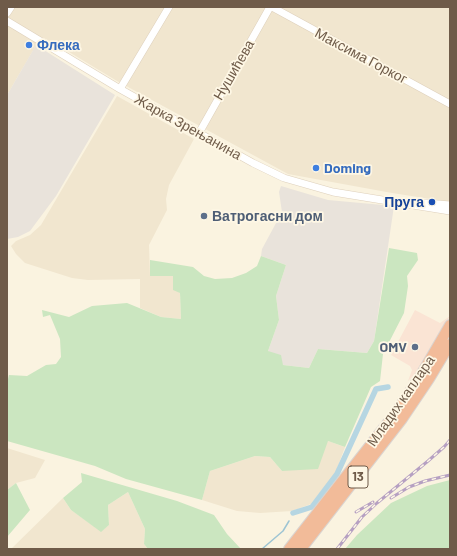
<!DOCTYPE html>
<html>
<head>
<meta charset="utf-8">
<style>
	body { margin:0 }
	#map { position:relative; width:457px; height:556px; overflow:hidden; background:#faf3e0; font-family:Barlow,sans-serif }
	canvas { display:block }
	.frame { position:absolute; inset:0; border:8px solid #6f5b49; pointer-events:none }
</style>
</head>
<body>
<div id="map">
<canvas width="457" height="556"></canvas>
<div class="frame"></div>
</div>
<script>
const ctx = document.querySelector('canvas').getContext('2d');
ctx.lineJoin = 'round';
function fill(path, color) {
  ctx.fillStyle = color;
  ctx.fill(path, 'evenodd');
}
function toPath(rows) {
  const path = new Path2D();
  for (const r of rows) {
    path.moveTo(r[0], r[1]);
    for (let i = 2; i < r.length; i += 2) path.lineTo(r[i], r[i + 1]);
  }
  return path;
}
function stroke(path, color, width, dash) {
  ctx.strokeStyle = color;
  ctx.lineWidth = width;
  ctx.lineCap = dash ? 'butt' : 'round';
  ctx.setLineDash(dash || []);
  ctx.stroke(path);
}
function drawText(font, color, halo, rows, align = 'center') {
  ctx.font = font + ' Barlow,sans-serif';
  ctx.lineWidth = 3.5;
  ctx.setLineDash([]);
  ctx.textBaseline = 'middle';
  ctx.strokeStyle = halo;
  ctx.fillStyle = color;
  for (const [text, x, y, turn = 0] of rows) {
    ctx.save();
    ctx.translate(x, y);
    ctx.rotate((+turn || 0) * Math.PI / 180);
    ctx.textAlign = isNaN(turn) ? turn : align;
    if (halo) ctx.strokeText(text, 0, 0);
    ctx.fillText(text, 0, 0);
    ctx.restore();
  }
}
const residential = toPath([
	[7,7,450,7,450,202,392,193,288,174,117,81,69,52,41,37,7,95],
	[117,96,194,139,169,185,166,199,167,210,149,245,150,276,173,276,180,293,181,319,161,317,140,308,140,279,88,280,72,278,25,263,16,254,11,246,16,241,30,235,41,225],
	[328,441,345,447,335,474,311,504,292,511,260,513,237,511,202,500,210,471,255,456,270,457,282,471],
	[7,448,45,460,35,478,16,483,7,490],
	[128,492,145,529,144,544,148,549,11,549,63,498,71,510,101,531,109,525,108,505]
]);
const commercial = toPath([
	[415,310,440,323,450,316,439,338,420,370,408,381,412,370,410,366,391,355]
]);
const industrial = toPath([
	[36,45,115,95,56,196,30,231,18,237,7,239,7,95],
	[281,186,328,200,394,206,374,341,367,353,318,349,309,368,283,365,268,351,279,320,276,296,286,265,261,256,262,249,282,212,279,192]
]);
const green = toPath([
	[389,248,417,253,418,260,407,276,408,286,404,313,383,354,380,381,371,387,345,447,328,441,318,469,282,471,270,457,255,456,210,471,202,500,126,479,95,466,7,441,7,383,9,375,27,376,46,365,56,364,61,357,60,339,50,315,43,317,42,310,69,317,92,306,127,303,161,317,181,319,180,293,173,290,173,276,150,276,150,260,193,267,204,276,215,279,232,278,246,273,257,266,261,256,286,265,276,296,279,320,268,351,281,355,283,365,309,368,318,349,367,353,374,341],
	[81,473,177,501,214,515,227,534,241,549,148,549,144,544,145,529,128,492,108,505,109,525,101,532,71,510,63,498,82,482],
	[450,480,450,549,345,549,357,535,391,503,427,486],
	[16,483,30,510,7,537,7,490]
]);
const stream = toPath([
	[262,549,283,531,289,521]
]);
const canal = toPath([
	[293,513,312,507,337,474,376,389,388,387]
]);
const minor = toPath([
	[272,7,450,104],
	[7,13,11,7],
	[7,21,120,89,253,163,284,178,333,192,450,211],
	[120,89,169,7],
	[199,133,270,7],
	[425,203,450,205]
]);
const highway = toPath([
	[289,549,394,415,421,375,450,325],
	[301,549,402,419,429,379,450,344]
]);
const rail = toPath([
	[391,498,409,487,425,481,450,475],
	[356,512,373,502],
	[337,549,362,517,377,503,428,461,444,447,450,440]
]);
const markers = [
	[29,45,4,"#3f7fe0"],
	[316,168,4,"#3f7fe0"],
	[432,202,4,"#1a4fb4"],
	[204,216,4,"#5c6f8a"],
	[415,347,4,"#5c6f8a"]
];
const shields = [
	[358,477,20]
];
const shieldNames = [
	["13",358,477]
];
const shopNames = [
	["Флека",37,45],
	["Doming",324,168]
];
const streetNames = [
	["Максима Горког",361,56,28],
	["Нушићева",234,70,-60],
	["Жарка Зрењанина",188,127,29],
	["Младих каплара",401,401,-55]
];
const transitNames = [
	["Пруга",424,202]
];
const serviceNames = [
	["Ватрогасни дом",212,216],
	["OMV",407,347,"right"]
];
fill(residential, '#f1e6cf');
fill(commercial, '#fae4d4');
fill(industrial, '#e9e3db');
fill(green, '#cbe6c0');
stroke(stream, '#9dc4d3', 1.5);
stroke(canal, '#b6d6e2', 5.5);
stroke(minor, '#ded0bc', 8);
stroke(highway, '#dad4d0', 12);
stroke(minor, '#fff', 7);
stroke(highway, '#f2bb99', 10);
stroke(rail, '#b6a0c2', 3);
stroke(rail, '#fef7e5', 1.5, [4.5]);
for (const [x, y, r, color] of markers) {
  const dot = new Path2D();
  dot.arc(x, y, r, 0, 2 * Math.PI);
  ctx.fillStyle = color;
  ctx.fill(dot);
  stroke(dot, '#fef7e5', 1.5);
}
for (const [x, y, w] of shields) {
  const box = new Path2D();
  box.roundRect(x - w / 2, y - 11, w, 22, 3);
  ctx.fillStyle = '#fef7e5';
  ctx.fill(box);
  stroke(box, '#6f5b49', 1);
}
drawText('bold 13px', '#6f5b49', null, shieldNames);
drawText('bold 14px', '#366cbe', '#fef7e5', shopNames, 'left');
drawText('14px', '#6f5b49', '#fef7e5', streetNames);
drawText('bold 14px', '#164399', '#fef7e5', transitNames, 'right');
drawText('bold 14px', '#4e5e75', '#fef7e5', serviceNames, 'left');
</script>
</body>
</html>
